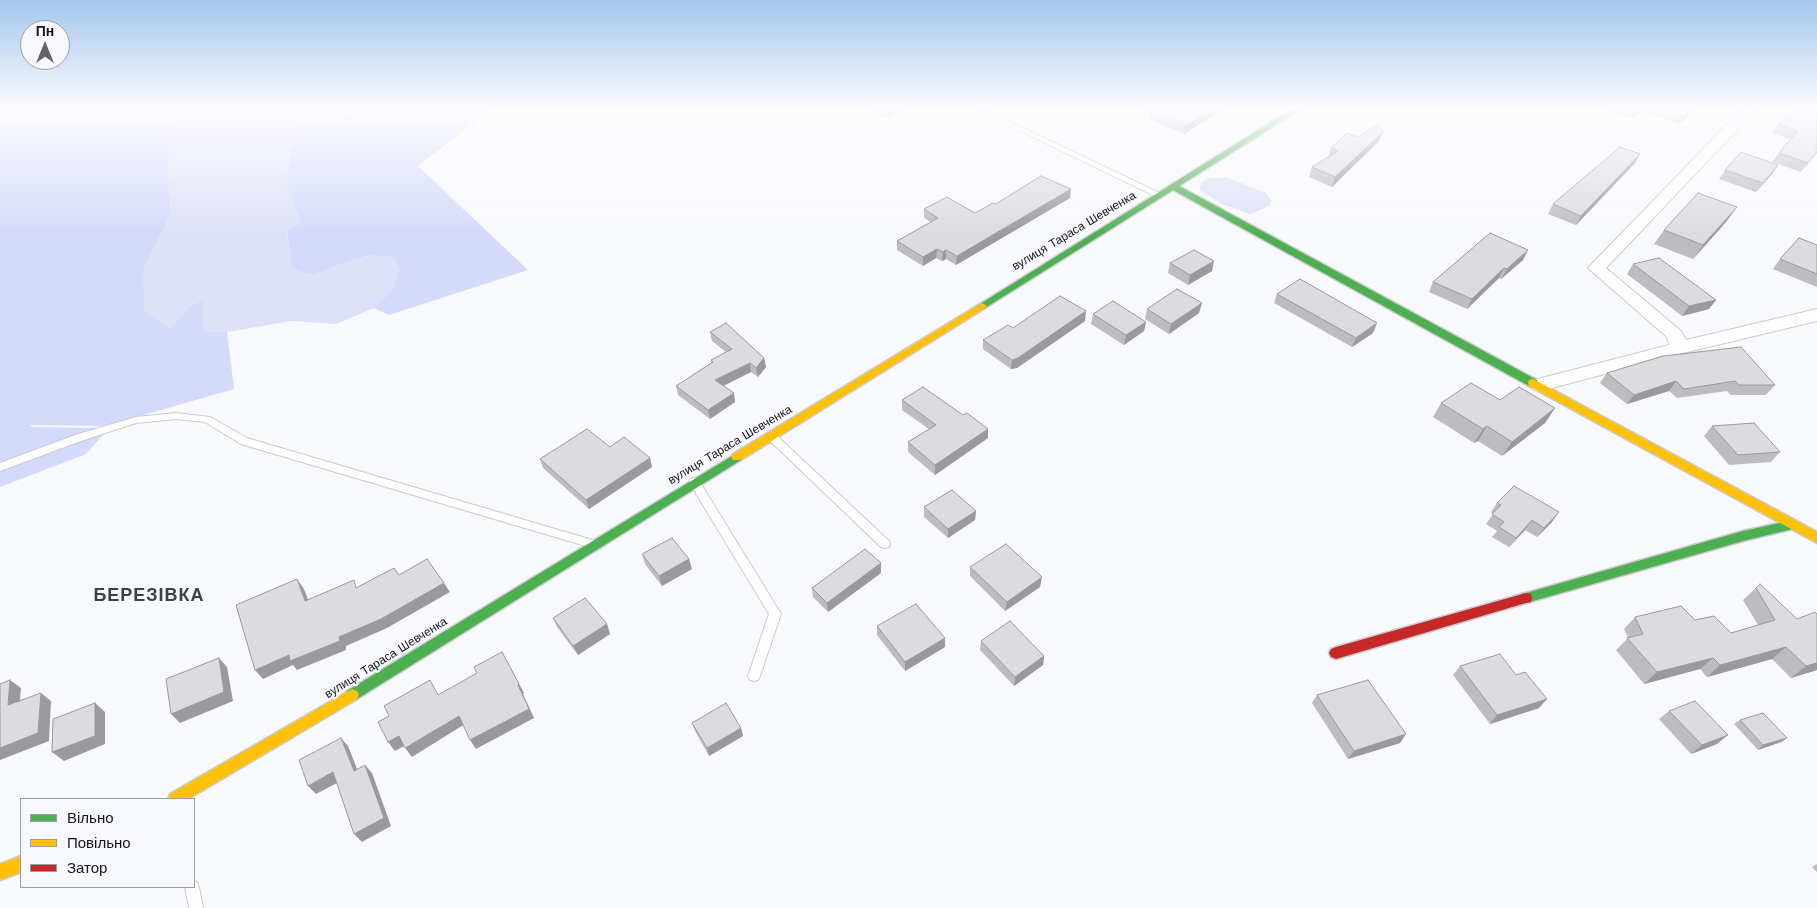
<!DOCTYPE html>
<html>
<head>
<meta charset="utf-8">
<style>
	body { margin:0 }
	#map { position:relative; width:1817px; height:908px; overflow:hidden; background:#f8f9fc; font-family:"Work Sans",sans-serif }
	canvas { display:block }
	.legend { position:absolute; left:20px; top:798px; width:175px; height:90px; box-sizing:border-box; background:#f7f8fd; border:1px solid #9c9da2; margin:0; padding:6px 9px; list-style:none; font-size:15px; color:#141419 }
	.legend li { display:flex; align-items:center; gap:10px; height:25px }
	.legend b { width:25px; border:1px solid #9c9da2 }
	.north { position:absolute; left:20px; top:20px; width:50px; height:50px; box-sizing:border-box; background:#f7f8fd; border:1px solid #9c9da2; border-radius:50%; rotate:0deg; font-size:14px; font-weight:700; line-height:20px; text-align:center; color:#141419 }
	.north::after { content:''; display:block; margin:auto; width:18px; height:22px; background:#646468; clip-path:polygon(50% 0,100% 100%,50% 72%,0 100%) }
</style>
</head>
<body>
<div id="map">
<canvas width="1817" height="908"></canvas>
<ul class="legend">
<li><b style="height:6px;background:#4caf50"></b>Вільно</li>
<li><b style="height:6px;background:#ffc107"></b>Повільно</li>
<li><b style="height:6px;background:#c62828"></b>Затор</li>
</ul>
<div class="north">Пн</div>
</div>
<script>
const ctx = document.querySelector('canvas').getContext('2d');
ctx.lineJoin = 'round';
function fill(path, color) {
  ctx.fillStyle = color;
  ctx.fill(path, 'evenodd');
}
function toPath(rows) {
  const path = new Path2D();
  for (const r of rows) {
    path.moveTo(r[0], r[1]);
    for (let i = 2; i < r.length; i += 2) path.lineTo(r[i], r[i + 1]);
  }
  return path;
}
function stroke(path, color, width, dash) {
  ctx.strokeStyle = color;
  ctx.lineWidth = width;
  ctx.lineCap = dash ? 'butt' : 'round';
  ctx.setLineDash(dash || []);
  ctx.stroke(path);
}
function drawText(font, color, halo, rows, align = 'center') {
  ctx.font = font + ' "Work Sans",sans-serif';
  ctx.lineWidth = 4.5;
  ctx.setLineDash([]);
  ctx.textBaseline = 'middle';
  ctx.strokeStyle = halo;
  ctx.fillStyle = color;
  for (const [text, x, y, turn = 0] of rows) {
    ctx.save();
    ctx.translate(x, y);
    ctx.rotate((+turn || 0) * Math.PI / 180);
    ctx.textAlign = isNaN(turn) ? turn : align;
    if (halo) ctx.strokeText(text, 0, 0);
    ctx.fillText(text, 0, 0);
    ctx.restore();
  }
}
const green = toPath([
	[0,109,208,109,184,116,168,167,171,214,143,270,170,329,189,307,203,299,203,331,227,332,234,389,105,426,30,425,32,427,109,428,86,454,0,487],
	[285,109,492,109,418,166,528,270,389,315,374,308,392,290,394,258,373,255,350,261,313,275,291,269,287,231,301,222,286,185,294,114]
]);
const water = toPath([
	[208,109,285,109,294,113,286,185,301,222,287,232,291,269,313,275,350,261,373,255,394,258,400,270,392,290,374,308,336,324,291,321,227,332,203,331,203,299,189,307,170,329,144,312,143,270,171,214,168,167,170,135,184,116],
	[1226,177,1266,193,1271,201,1269,206,1250,214,1222,204,1200,190,1201,182,1211,178]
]);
const lane = toPath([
	[353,109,362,109,340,118,335,117,353,109],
	[975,109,983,109,1164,195,1160,197,1157,197,975,109],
	[176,413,210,417,247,438,589,539,593,540,594,543,593,546,589,547,241,444,205,422,176,419,136,423,81,441,0,471,0,463,75,435,136,417,176,413],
	[772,433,775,434,889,541,890,544,889,547,885,548,881,547,769,440,767,437,772,433],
	[694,478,698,479,781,614,760,676,758,680,754,681,750,680,748,676,769,614,689,482,690,479,694,478],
	[194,881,197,882,199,887,203,908,189,908,185,887,194,887,194,881]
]);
const street = toPath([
	[1742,109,1757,109,1606,268,1681,331,1686,340,1817,309,1817,321,1679,354,1541,391,1534,390,1532,385,1534,380,1669,345,1667,337,1588,268,1742,109]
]);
const fast = toPath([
	[1292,109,1301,109,1179,186,1537,380,1538,383,1537,386,1529,386,1173,190,985,308,982,309,977,306,1292,109],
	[737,453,741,454,743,457,741,460,357,699,352,701,347,699,345,695,347,691,737,453],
	[1793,520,1797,522,1799,525,1797,528,1743,541,1526,603,1521,602,1520,598,1521,594,1526,593,1743,531,1793,520]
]);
const slow = toPath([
	[982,303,987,306,985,308,741,460,733,460,731,457,733,454,982,303],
	[1533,379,1817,532,1817,543,1529,386,1528,383,1529,380,1533,379],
	[352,689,357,691,359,695,357,699,188,799,168,799,170,794,352,689],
	[21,856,21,872,0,880,0,864,21,856]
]);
const jam = toPath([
	[1526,593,1531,594,1532,598,1531,602,1526,603,1336,659,1331,657,1329,653,1331,649,1336,647,1526,593]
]);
const wall = toPath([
	[868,109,903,109,884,118],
	[1154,109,1224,109,1184,134,1149,119,1150,111],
	[1602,109,1695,109,1679,124,1641,111,1633,119],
	[1795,109,1817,152,1801,172,1772,162,1779,153,1790,139,1772,133,1778,124],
	[1383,132,1379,141,1332,187,1309,177,1312,167,1328,157,1331,148,1358,137],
	[1635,163,1576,225,1548,214,1553,204],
	[1778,165,1772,174,1756,192,1719,179,1725,170],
	[1070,198,956,265,946,259,942,261,936,258,923,266,897,250,897,241,931,222,924,218,924,209,975,213,996,204],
	[1727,221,1693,259,1654,244,1664,230],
	[1817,245,1817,287,1773,269,1780,259],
	[1523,260,1501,279,1499,278,1467,309,1429,292,1433,282],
	[1170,263,1212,271,1188,285,1168,273],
	[1633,264,1716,300,1709,309,1682,316,1627,274],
	[1277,294,1373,333,1352,347,1274,303],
	[1147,309,1199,313,1169,334,1145,319],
	[1093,314,1146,322,1144,331,1124,345,1091,324],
	[1085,321,1017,368,1011,369,983,349,983,340,1013,328],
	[710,332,764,358,766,367,758,377,751,372,723,386,735,402,710,419,678,395,676,386,711,363,711,360,726,352,712,341],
	[1663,356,1775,385,1766,395,1731,395,1727,391,1677,398,1669,391,1627,404,1600,383,1607,373],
	[902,400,963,415,988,429,988,438,935,475,908,452,908,442,929,429,902,410],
	[1500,400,1555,408,1545,423,1502,456,1478,441,1474,443,1433,417,1441,403],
	[1712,426,1780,452,1771,462,1729,465,1704,436],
	[610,447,650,458,652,467,589,509,543,468,540,459],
	[1497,503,1552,522,1537,537,1525,530,1509,547,1492,537,1497,531,1486,524,1493,514,1491,512],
	[924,507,976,511,975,520,948,538,924,517],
	[642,554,692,569,662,586,645,564],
	[881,563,881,573,828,612,813,597,812,588],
	[970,567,1040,587,1005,611,970,576],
	[1756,588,1797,619,1817,614,1817,670,1791,678,1772,659,1707,677,1700,669,1644,684,1616,650,1628,638,1624,629,1635,617,1695,620,1731,633,1758,625,1743,600],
	[553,618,607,624,610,634,578,655,557,627],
	[877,626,945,638,945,647,905,671,877,635],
	[981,641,1044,656,1043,665,1014,686,980,650],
	[1460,666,1539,708,1490,724,1453,675],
	[1317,695,1400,743,1348,759,1312,703],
	[1669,711,1717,744,1691,754,1659,719],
	[1740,720,1787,738,1781,742,1758,750,1734,724],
	[692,723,741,728,743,736,709,756,695,731],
	[1817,864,1817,872,1812,867]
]);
const shadedWall = toPath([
	[884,109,903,109,884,118],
	[1214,109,1224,109,1184,134,1185,126],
	[1640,109,1642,109,1633,119,1637,111],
	[1692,109,1695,109,1679,124,1684,116],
	[1383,132,1379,141,1332,187,1335,177],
	[1640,154,1635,163,1576,225,1581,216],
	[1778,165,1772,174,1756,192,1763,183],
	[1071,189,1070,198,956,265,957,256],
	[1737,207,1727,221,1693,259,1703,245],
	[937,249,936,258,923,266,923,257],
	[946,250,946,259,942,261,943,252],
	[1528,250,1523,260,1501,279,1507,269],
	[1214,261,1212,271,1188,285,1190,275],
	[1504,268,1499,278,1467,309,1472,299],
	[1716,300,1709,309,1682,316,1689,306],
	[1202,303,1199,313,1169,334,1171,324],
	[1086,311,1085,321,1017,368,1011,369,1012,360],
	[1146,322,1144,331,1124,345,1126,335],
	[1377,323,1373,333,1352,347,1356,338],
	[764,358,766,367,758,377,756,368],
	[750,363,751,372,717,389,715,380],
	[1676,381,1669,391,1627,404,1634,395],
	[734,393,735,402,710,419,708,410],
	[1555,408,1545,423,1502,456,1512,442],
	[1487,426,1478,441,1474,443,1483,429],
	[988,429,988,438,935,475,935,465],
	[650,458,652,467,589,509,586,500],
	[976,511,975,520,948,538,948,529],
	[1559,512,1552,522,1537,537,1544,528],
	[1532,520,1525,530,1509,547,1516,538],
	[689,559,692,569,662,586,659,576],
	[881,563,881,573,828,612,827,603],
	[1042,577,1040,587,1005,611,1007,602],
	[297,579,304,589,312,610,305,601],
	[444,583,450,592,387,628,346,646,346,650,297,670,293,665,263,679,255,670,289,655,339,637],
	[607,624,610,634,578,655,573,646],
	[945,638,945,647,905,671,905,662],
	[1786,647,1772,659,1707,677,1720,665],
	[502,652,524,693,523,694,534,718,476,749,470,740],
	[1044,656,1043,665,1014,686,1015,677],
	[219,658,227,667,233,701,180,723,171,714],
	[1713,658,1700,669,1644,684,1657,672],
	[1817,663,1817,670,1791,678,1806,666],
	[10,680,21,688,19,713,8,705],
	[41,693,51,701,49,741,0,760,0,748],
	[1547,699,1539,708,1490,724,1497,715],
	[95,703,105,712,105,744,64,761,52,752],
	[459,716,465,724,412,757,405,748],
	[741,728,743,736,709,756,707,748],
	[1406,734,1400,743,1348,759,1354,751],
	[1728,735,1717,744,1691,754,1702,745],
	[399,736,406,745,395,751,388,742],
	[341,738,348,746,361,779,354,771],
	[1787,738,1781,742,1758,750,1763,745],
	[365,765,372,773,391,826,362,842,354,834],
	[333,772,341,781,316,794,308,786]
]);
const building = toPath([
	[1154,109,1214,109,1185,126,1150,111,1154,109],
	[1631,109,1640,109,1637,111,1631,109],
	[1665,109,1692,109,1684,116,1665,109],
	[1795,109,1817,109,1817,124,1816,125,1817,125,1817,144,1815,146,1817,147,1817,152,1808,163,1779,153,1798,131,1778,124,1795,109],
	[1377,125,1383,132,1335,177,1312,167,1338,151,1331,148,1347,133,1358,137,1377,125],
	[1620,147,1640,154,1581,216,1553,204,1620,147],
	[1741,152,1778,165,1763,183,1725,170,1741,152],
	[1041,176,1071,189,957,256,946,250,943,252,937,249,923,257,897,241,938,218,924,209,947,197,975,213,993,203,996,204,1041,176],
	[1698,193,1737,207,1703,245,1664,230,1698,193],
	[1490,233,1528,250,1507,269,1504,268,1472,299,1433,282,1490,233],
	[1799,238,1817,245,1817,274,1780,259,1799,238],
	[1194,250,1214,261,1190,275,1170,263,1194,250],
	[1659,258,1716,300,1689,306,1633,264,1659,258],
	[1300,279,1377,323,1356,338,1277,294,1300,279],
	[1177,289,1202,303,1171,324,1147,309,1177,289],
	[1060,296,1086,311,1018,358,1012,360,983,340,1008,325,1013,328,1060,296],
	[1113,301,1146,322,1126,335,1093,314,1113,301],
	[726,323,764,358,756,368,750,363,715,380,734,393,708,410,676,386,713,362,711,360,732,349,710,332,726,323],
	[1741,347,1775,385,1739,385,1735,381,1684,389,1676,381,1634,395,1607,373,1663,356,1741,347],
	[1471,383,1500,400,1519,387,1555,408,1512,442,1487,426,1483,429,1441,403,1471,383],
	[923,387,963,415,967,413,988,429,935,465,908,442,936,425,902,400,923,387],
	[1754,423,1780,452,1738,455,1712,426,1754,423],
	[587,429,610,447,624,437,650,458,586,500,540,459,587,429],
	[1514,486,1559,512,1544,528,1532,520,1516,538,1499,527,1504,522,1492,514,1501,505,1497,503,1514,486],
	[952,490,976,511,948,529,924,507,952,490],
	[672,538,689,559,659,576,642,554,672,538],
	[1006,544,1042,577,1007,602,970,567,1006,544],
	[865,549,881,563,827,603,812,588,865,549],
	[427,559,444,583,381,619,339,637,340,641,290,661,289,655,255,670,236,605,297,579,305,601,354,580,356,588,394,568,399,575,427,559],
	[1760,584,1797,619,1815,612,1817,614,1817,663,1806,666,1786,647,1720,665,1713,658,1657,672,1627,638,1643,634,1635,617,1681,606,1695,620,1714,616,1731,633,1775,620,1756,588,1760,584],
	[585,598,607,624,573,646,553,618,585,598],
	[916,604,945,638,905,662,877,626,916,604],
	[1010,621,1044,656,1015,677,981,641,1010,621],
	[502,652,519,684,518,685,529,709,470,740,459,716,405,748,399,736,388,742,378,722,389,716,384,706,430,680,438,695,477,673,474,667,502,652],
	[1500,654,1516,675,1525,672,1547,699,1497,715,1460,666,1500,654],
	[219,658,224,692,171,714,166,679,219,658],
	[10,680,8,705,41,693,38,733,0,748,0,684,10,680],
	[1368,680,1406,734,1354,751,1317,695,1368,680],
	[1695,701,1728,735,1702,745,1669,711,1695,701],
	[95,703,95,736,52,752,53,719,95,703],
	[726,703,741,728,707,748,692,723,726,703],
	[1763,713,1787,738,1763,745,1740,720,1763,713],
	[341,738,354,771,365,765,384,818,354,834,333,772,308,786,299,760,341,738]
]);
const streetNames = [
	["вулиця Тараса Шевченка",1074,231,-31],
	["вулиця Тараса Шевченка",730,445,-31],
	["вулиця Тараса Шевченка",386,658,-32]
];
const districtNames = [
	["БЕРЕЗІВКА",149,596]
];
fill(green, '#d5d9fa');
fill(water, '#dde0f6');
stroke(lane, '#cbcbcf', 2);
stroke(street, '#cbcbcf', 2);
stroke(fast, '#cbcbcf', 3);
stroke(slow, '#cbcbcf', 3);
stroke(jam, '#cbcbcf', 3);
fill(lane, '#fefeff');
fill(street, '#fefeff');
fill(fast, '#4caf50');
fill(slow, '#ffc107');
fill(jam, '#c62828');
fill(wall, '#bdbdc1');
fill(shadedWall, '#9a9a9d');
fill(building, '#dcdce0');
stroke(building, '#9a9a9d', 1);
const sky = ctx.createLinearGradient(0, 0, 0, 236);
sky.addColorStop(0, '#a3c6ee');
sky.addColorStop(0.46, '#fcfcfe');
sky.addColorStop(1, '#fcfcfe00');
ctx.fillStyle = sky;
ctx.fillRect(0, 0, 1817, 236);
drawText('12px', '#141419', '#f7f8fd', streetNames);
ctx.letterSpacing = '1px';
drawText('bold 18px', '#3e3f4a', '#f7f8fd', districtNames);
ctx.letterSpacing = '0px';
</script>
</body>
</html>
